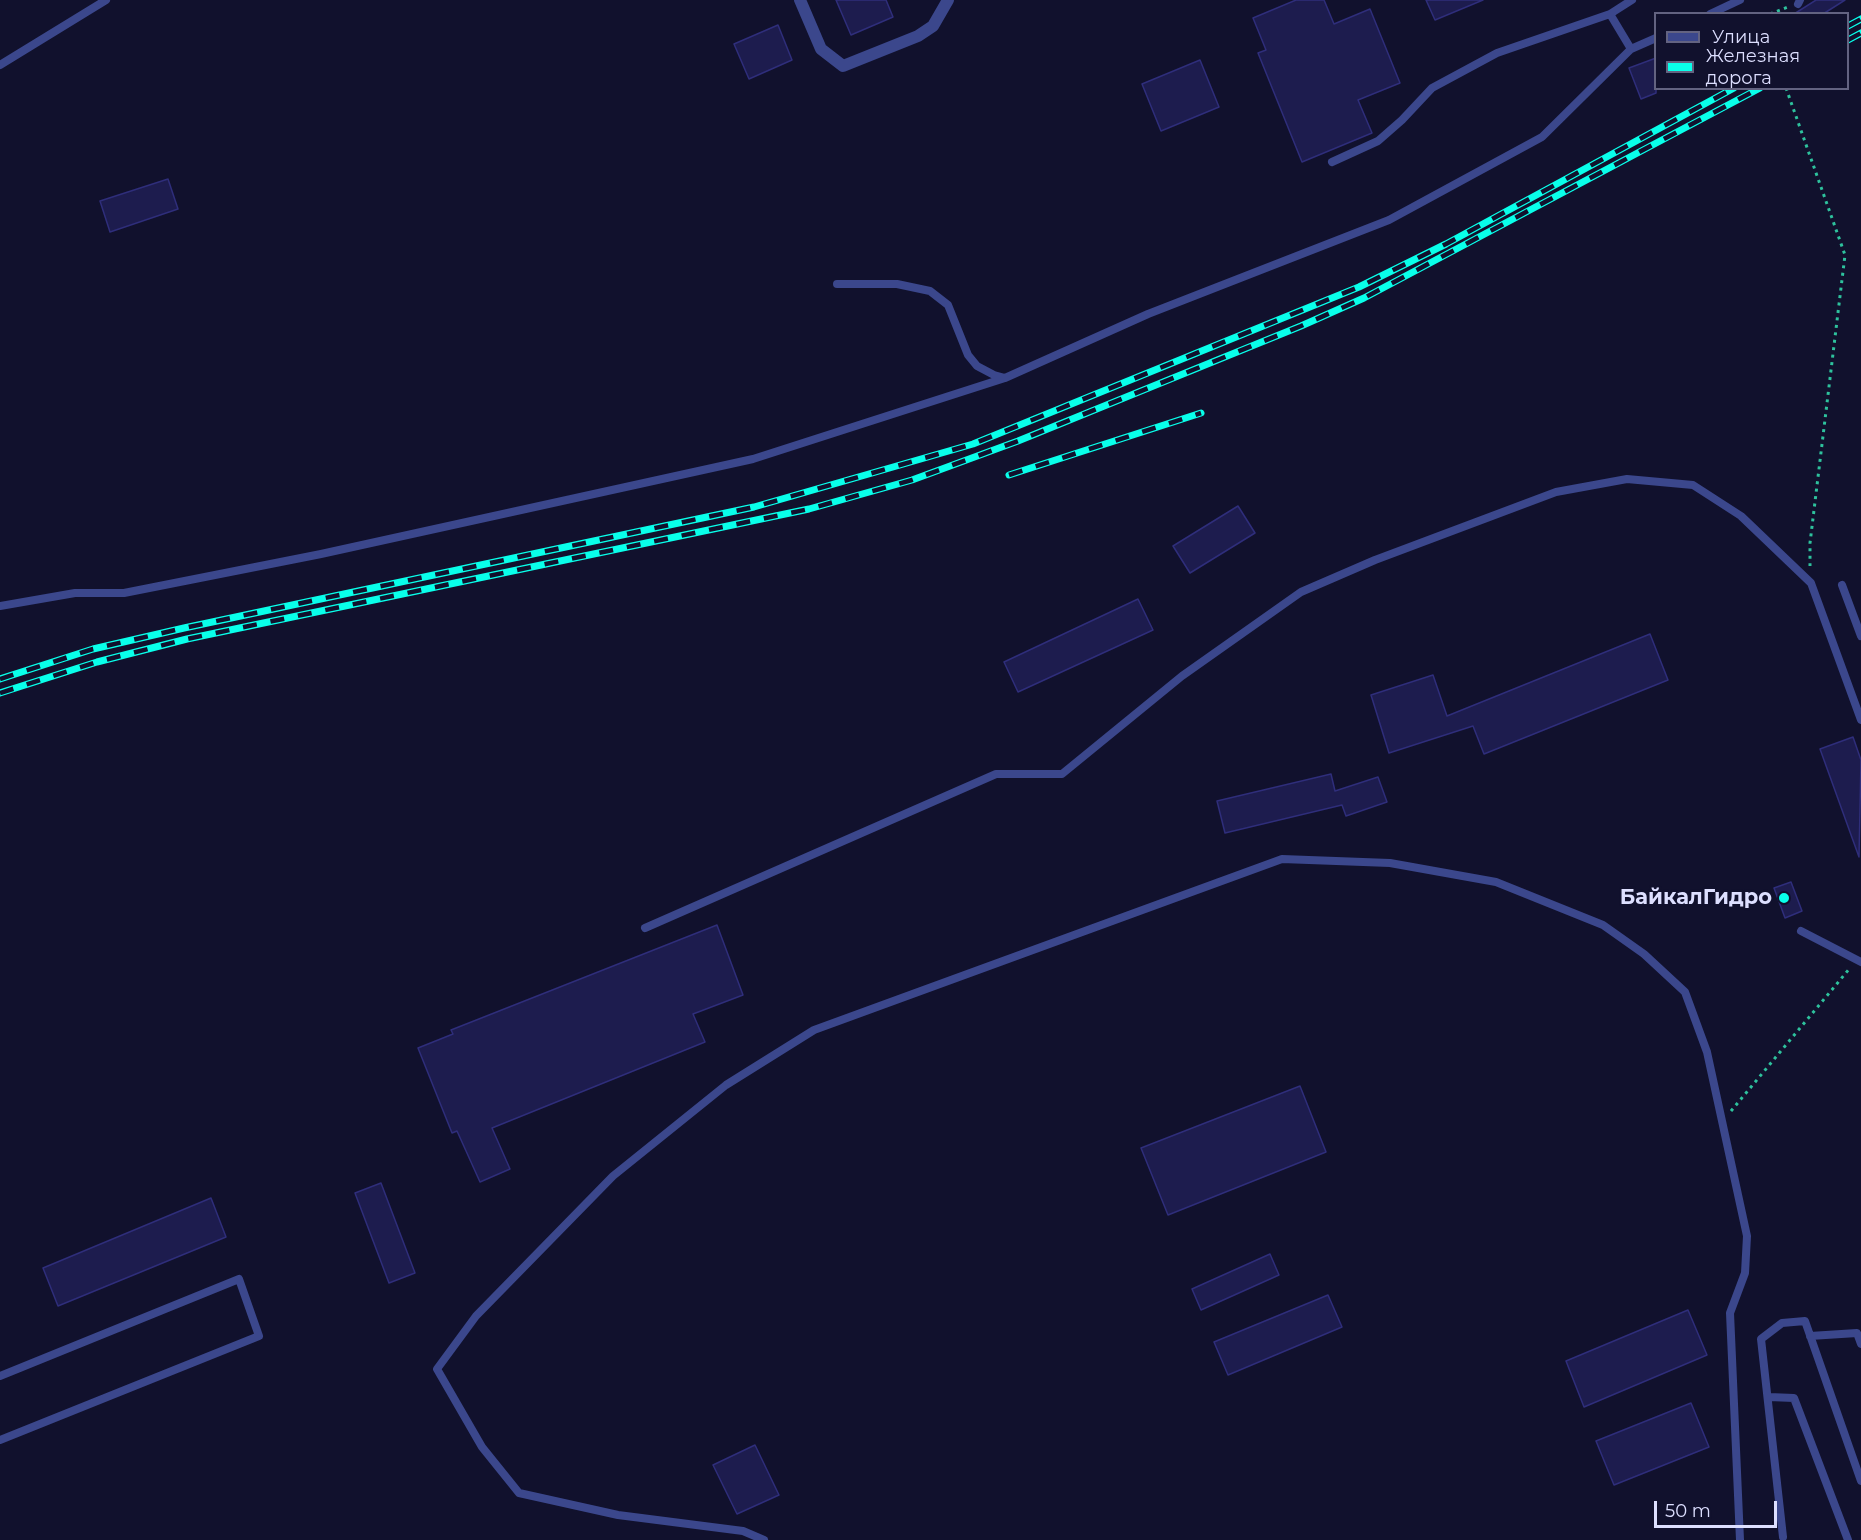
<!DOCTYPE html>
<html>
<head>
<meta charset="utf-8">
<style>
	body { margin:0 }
	#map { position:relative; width:1861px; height:1540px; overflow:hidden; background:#11112d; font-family:Montserrat,sans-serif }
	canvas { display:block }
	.legend { position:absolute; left:1654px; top:12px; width:195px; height:78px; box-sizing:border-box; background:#11112d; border:2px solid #636381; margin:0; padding:8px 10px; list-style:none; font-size:18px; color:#dddfff }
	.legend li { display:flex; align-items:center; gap:12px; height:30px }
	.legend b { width:30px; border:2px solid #636381 }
	.scale { position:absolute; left:1654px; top:1501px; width:123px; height:27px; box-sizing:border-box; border:3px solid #dddfff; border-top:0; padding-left:8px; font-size:18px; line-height:21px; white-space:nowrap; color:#dddfff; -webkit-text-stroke:4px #11112d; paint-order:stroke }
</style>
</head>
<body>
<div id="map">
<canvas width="1861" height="1540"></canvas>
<ul class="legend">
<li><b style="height:8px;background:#3b478c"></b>Улица</li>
<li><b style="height:8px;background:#09ffea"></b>Железная дорога</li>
</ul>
<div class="scale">50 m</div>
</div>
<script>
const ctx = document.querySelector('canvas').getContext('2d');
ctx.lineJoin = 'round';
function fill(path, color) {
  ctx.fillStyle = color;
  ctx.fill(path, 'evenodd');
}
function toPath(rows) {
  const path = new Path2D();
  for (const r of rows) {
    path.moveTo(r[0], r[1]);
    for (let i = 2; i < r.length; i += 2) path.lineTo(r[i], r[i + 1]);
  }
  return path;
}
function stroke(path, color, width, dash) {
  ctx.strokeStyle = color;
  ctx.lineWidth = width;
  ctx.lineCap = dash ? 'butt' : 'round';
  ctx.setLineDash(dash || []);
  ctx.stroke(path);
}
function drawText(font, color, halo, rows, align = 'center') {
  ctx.font = font + ' Montserrat,sans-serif';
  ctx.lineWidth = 4.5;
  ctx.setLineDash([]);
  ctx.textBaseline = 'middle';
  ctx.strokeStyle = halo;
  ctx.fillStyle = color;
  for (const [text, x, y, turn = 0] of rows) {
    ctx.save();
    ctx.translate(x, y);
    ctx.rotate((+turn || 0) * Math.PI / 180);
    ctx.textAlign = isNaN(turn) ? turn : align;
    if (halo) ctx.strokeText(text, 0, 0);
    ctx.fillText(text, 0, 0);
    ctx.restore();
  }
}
const building = toPath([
	[836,0,886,0,893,17,851,35,836,0],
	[1296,0,1324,0,1334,24,1370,9,1400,83,1358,100,1372,133,1302,162,1258,53,1266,50,1253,18,1296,0],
	[1426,0,1483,0,1435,20,1426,0],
	[1816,0,1845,0,1823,14,1794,14,1816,0],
	[778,25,792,60,749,79,734,44,778,25],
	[1656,58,1656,93,1641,99,1629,68,1656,58],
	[1200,60,1219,107,1161,131,1142,84,1200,60],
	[168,179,178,209,110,232,100,201,168,179],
	[1238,506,1255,533,1190,573,1173,546,1238,506],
	[1138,599,1153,630,1018,692,1004,662,1138,599],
	[1650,634,1668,680,1484,754,1473,726,1389,753,1371,695,1433,675,1447,716,1650,634],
	[1853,737,1861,760,1859,857,1820,749,1853,737],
	[1331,774,1335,791,1378,777,1387,802,1346,816,1342,805,1225,833,1217,801,1331,774],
	[1791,882,1802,911,1785,918,1774,888,1791,882],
	[717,925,743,995,693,1014,705,1042,492,1128,510,1169,480,1182,457,1131,452,1133,418,1048,453,1034,451,1030,717,925],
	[1300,1086,1326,1152,1168,1215,1141,1148,1300,1086],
	[381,1183,415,1273,389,1283,355,1193,381,1183],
	[211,1198,226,1237,58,1306,43,1268,211,1198],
	[1270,1254,1279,1275,1201,1310,1192,1289,1270,1254],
	[1328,1295,1342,1327,1228,1375,1214,1342,1328,1295],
	[1688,1310,1707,1355,1584,1407,1566,1361,1688,1310],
	[1691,1403,1709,1447,1614,1485,1596,1441,1691,1403],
	[755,1445,779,1495,737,1514,713,1465,755,1445]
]);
const path = toPath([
	[1770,14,1788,7],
	[1786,88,1845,255,1810,543,1810,566],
	[1731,1111,1850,968]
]);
const service = toPath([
	[1798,4,1800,0],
	[1710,14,1740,0],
	[1631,49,1656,38],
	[0,65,106,0],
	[1332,162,1378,141,1402,120,1432,88,1497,53,1610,14,1632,0],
	[837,284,897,284,930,291,948,305,968,355,977,366,994,375,1005,378,1148,314,1389,220,1542,137,1631,49,1610,14],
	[1842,585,1861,636],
	[0,606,75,593,124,593,321,554,753,459,1005,378],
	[645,928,996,774,1062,774,1182,676,1301,592,1375,560,1556,492,1627,479,1693,485,1741,516,1811,583,1861,720],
	[1801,931,1861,962],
	[1810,1336,1857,1333,1861,1344],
	[0,1376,239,1279,259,1336,0,1440],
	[1769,1397,1794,1398,1848,1540],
	[1783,1537,1761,1339,1782,1323,1805,1321,1861,1481],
	[764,1540,743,1531,618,1515,519,1493,482,1447,437,1369,476,1316,613,1176,726,1085,814,1030,1282,859,1390,863,1496,882,1603,925,1644,954,1685,992,1707,1052,1747,1236,1745,1273,1730,1313,1740,1540]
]);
const minor = toPath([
	[800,0,821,49,843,66,918,36,933,26,948,0]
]);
const rail = toPath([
	[1848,26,1861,19],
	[1848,40,1861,33],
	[1009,475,1201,413],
	[0,679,93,649,184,628,754,507,973,444,1359,287,1446,244,1734,88],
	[0,693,97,662,187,639,809,509,912,480,1018,441,1301,326,1364,298,1760,88]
]);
const markers = [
	[1784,898,6,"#09ffea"]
];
const poiNames = [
	["БайкалГидро",1772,898]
];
fill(building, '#1d1c4e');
stroke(building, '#2f2e7b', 1.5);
stroke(path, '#2ec29d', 3, [3, 4.5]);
stroke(service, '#3b478c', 8);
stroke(minor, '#3b478c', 12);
stroke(rail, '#09ffea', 7);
stroke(rail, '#11112d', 4.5, [14]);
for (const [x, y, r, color] of markers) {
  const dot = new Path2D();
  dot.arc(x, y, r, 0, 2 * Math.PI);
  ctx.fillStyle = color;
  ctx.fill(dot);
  stroke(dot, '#11112d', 2);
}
drawText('bold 21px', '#dddfff', '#11112d', poiNames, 'right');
</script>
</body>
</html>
